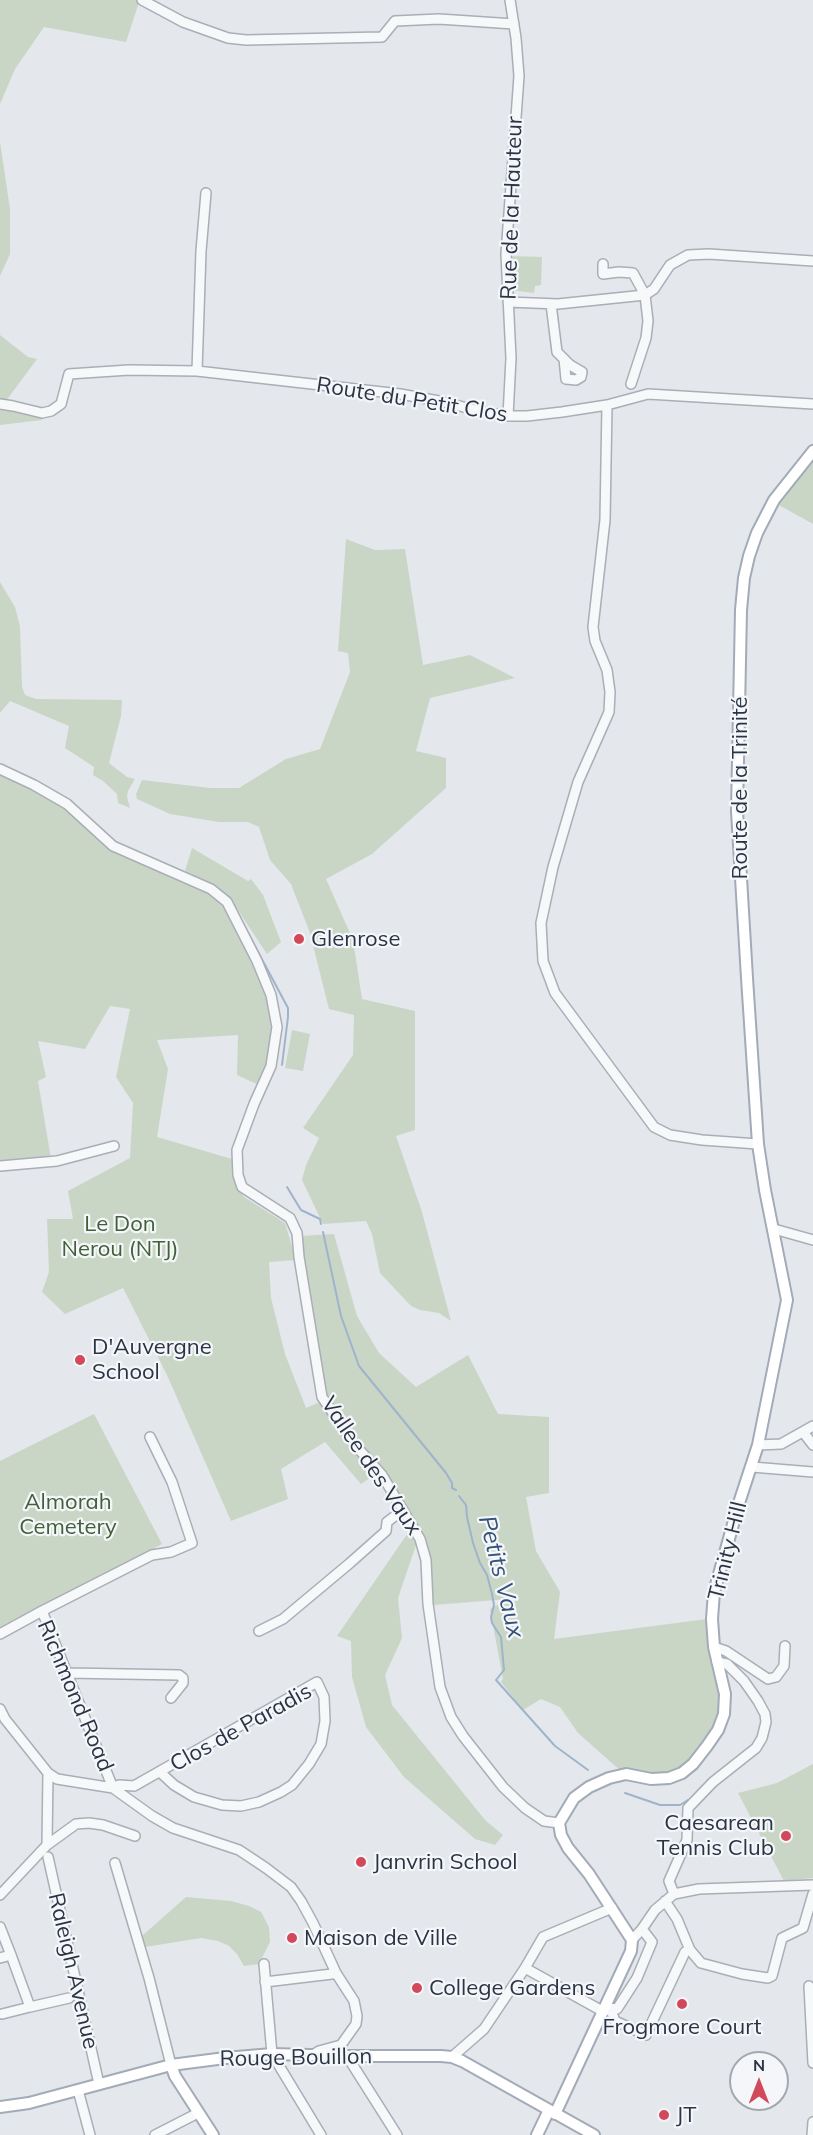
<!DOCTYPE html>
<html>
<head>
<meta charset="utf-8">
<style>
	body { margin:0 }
	#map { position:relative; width:813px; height:2135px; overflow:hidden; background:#e4e7ec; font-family:Mulish,sans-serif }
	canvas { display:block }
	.north { position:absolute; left:729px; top:2051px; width:60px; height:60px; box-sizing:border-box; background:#f4f6f9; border:2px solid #a4a8b1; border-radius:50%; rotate:0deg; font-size:16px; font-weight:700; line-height:24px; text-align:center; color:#2b3445 }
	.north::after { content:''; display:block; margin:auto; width:21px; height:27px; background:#d1495b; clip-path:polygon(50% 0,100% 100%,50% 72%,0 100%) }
</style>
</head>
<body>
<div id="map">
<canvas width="813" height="2135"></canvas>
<div class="north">N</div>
</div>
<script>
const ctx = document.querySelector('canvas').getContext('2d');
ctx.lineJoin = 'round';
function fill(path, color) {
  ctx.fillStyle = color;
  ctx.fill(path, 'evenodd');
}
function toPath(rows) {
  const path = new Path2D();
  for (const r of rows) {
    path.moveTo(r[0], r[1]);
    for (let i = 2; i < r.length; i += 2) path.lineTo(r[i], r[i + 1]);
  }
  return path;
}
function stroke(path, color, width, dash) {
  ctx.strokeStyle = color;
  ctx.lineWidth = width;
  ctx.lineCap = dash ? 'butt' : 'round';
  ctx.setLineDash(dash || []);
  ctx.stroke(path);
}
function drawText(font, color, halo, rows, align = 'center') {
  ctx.font = font + ' Mulish,sans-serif';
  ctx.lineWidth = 4.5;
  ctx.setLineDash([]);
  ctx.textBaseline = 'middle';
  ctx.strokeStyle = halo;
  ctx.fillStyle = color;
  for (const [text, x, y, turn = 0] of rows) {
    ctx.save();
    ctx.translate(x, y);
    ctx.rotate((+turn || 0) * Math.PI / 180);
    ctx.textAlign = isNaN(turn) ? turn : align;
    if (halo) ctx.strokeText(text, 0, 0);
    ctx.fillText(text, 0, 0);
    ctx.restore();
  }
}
const green = toPath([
	[0,0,137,0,139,2,126,42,44,27,15,69,0,104],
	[0,142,10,209,10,254,0,276],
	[509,256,542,257,541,285,535,286,534,293,511,290],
	[0,335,28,357,37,359,6,401,0,401],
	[0,408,40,416,42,420,0,425],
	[813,458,813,524,777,504],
	[346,539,375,550,405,549,423,665,470,655,515,678,430,698,416,751,446,758,446,788,372,854,326,879,353,940,362,999,415,1011,415,1130,396,1136,422,1212,451,1321,439,1313,420,1310,411,1306,380,1273,372,1234,366,1221,323,1224,302,1180,306,1165,319,1138,303,1128,353,1055,354,1015,329,1009,310,933,291,884,270,860,259,827,248,822,219,822,170,814,137,799,136,794,142,780,210,788,239,788,286,759,320,749,350,672,348,653,338,651],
	[0,582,15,607,20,627,22,687,25,695,36,699,122,700,121,716,109,763,127,777,135,779,128,791,127,797,130,808,118,803,117,794,103,781,93,775,94,767,65,748,69,726,10,701,0,713],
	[0,775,18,782,63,808,110,850,208,894,223,906,267,994,273,1028,267,1065,259,1085,237,1075,238,1035,157,1040,168,1069,157,1137,232,1159,235,1181,244,1197,285,1223,296,1260,269,1262,271,1298,285,1354,306,1408,320,1402,340,1431,377,1473,361,1484,325,1442,281,1469,288,1499,231,1521,167,1375,123,1288,65,1314,42,1292,49,1272,47,1219,73,1219,68,1191,130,1158,133,1103,116,1077,130,1009,110,1006,85,1049,38,1041,46,1077,38,1081,51,1159,0,1163],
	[192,848,248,881,251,879,263,895,281,942,267,954,232,901,214,886,185,871],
	[292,1030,310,1034,303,1071,285,1068],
	[334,1234,357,1316,379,1353,416,1387,468,1355,498,1414,549,1417,549,1493,526,1497,536,1551,560,1592,554,1639,707,1619,723,1702,714,1729,700,1749,681,1769,654,1775,622,1772,578,1733,560,1707,541,1699,523,1710,501,1682,503,1679,490,1609,508,1599,433,1605,430,1557,423,1534,405,1504,326,1395,300,1236],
	[94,1414,162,1544,0,1631,0,1461],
	[410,1530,416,1545,398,1598,402,1638,385,1675,392,1705,485,1820,503,1835,495,1845,475,1839,404,1777,366,1727,352,1677,351,1641,337,1636],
	[813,1764,813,1878,784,1881,738,1793,777,1783],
	[186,1897,231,1901,249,1906,261,1912,269,1927,270,1942,259,1964,244,1966,237,1954,229,1946,218,1941,201,1938,145,1947,142,1936]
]);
const stream = toPath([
	[234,907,288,1008,288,1017,282,1065],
	[287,1187,301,1210,320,1219,321,1224],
	[323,1232,341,1316,359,1366,446,1473,452,1483,452,1488,456,1490],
	[459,1496,466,1505,467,1517,473,1543,480,1563,487,1575,492,1594,494,1605,491,1617,492,1623,501,1637,504,1670,496,1680,555,1746,588,1770],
	[625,1793,660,1805,680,1805,688,1800]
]);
const minor = toPath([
	[142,0,183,22,228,38,246,40,382,37,395,21,439,19,514,24],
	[603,264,603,274,619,272,633,273,645,295,648,321,646,338,631,384],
	[508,302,558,304,645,295,654,289,670,265,688,255,709,254,813,261],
	[551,304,557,352,570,365,582,372,581,377,576,380,566,379,564,359],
	[197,371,201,251,206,193],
	[0,404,13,406,42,413,51,411,61,404,69,374,129,370,197,371,400,394,439,401,488,413,508,416,527,416,562,412,607,405,648,394,813,404],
	[607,405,605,520,593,627,595,641,607,670,610,692,609,712,578,782,553,867,541,923,543,961,555,993,654,1127,670,1135,702,1140,758,1144],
	[508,416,511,358,506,254,519,76,516,38,510,0],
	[0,769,34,785,67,804,113,846,211,889,227,902,257,961,271,995,277,1027,271,1066,254,1104,237,1150,238,1175,242,1187,290,1218,297,1233,299,1257,322,1397,355,1445,382,1475,420,1539,426,1560,428,1604,440,1687,451,1717,463,1736,503,1787,525,1808,544,1821,559,1823],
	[0,1166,57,1161,114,1146],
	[774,1229,813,1240],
	[803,1432,813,1445],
	[758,1445,781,1444,813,1426],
	[752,1467,813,1472],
	[42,1611,152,1555,171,1552,192,1543,172,1482,150,1437],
	[259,1631,283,1619,350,1563,386,1531,387,1522,403,1510],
	[0,1634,42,1611,113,1788,119,1785,134,1786,317,1682,324,1697,325,1721,321,1744,309,1764,292,1785,281,1792,259,1802,241,1806,222,1805,194,1797,174,1785,160,1772],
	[714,1647,726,1651,768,1679,776,1677,784,1666,785,1646],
	[68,1673,179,1675,183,1678,183,1683,171,1698],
	[0,1709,5,1719,48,1773,57,1779,113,1788,152,1816,173,1828,239,1850,266,1868,291,1887,301,1901,313,1923,336,1973,354,2001,357,2016,356,2024,341,2045,319,2051,313,2055],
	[47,1845,76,1824,89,1823,103,1825,135,1836],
	[48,1857,99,2084],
	[115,1863,149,1978,171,2065],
	[674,1894,669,1881,687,1840,688,1808,713,1782,756,1748,762,1738,766,1722,765,1714,758,1701,744,1681,727,1664,717,1662],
	[0,1895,47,1845,48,1773],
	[665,1901,677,1919,690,1950,701,1963,742,1974,768,1978,772,1976,782,1938,803,1928,813,1894],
	[0,1927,11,1955,0,1958],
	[632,1940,642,1929,655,1910,674,1894,699,1889,813,1885],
	[11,1955,30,2007,69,1998],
	[264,1964,272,2054,321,2135],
	[525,1968,604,2012],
	[265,1982,332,1974],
	[809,1986,813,2063],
	[608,2008,617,2009,637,1978,652,1942,642,1929],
	[611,2010,615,2021,646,2035,685,1952,690,1950],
	[2,2014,30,2007],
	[347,2056,397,2135],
	[452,2057,484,2029,525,1968,543,1937,612,1908],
	[78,2090,90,2135],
	[155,2135,198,2113],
	[812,2135,813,2122]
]);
const major = toPath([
	[171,2065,175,2076,213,2135],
	[0,2107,29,2103,171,2065,225,2058,272,2054,347,2056,441,2056,452,2057,462,2061,594,2135],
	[555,2114,631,1951,632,1940,589,1874,568,1848,561,1835,559,1823,574,1798,589,1787,609,1778,626,1774,651,1779,669,1778,682,1773,693,1764,707,1746,718,1730,724,1714,725,1694,714,1647,712,1619,714,1592,739,1503,758,1445,787,1300,765,1190,758,1144,747,978,737,811,741,610,744,578,749,556,757,533,774,500,813,451],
	[537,2135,549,2110]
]);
const markers = [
	[299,939,6,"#d1495b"],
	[80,1360,6,"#d1495b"],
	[786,1836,6,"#d1495b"],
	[361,1862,6,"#d1495b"],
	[292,1938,6,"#d1495b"],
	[417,1988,6,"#d1495b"],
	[682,2004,6,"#d1495b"],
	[664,2115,6,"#d1495b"]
];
const streetNames = [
	["Rue de la Hauteur",512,208,-88],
	["Route du Petit Clos",412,400,9],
	["Route de la Trinité",740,788,-90],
	["Vallee des Vaux",371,1466,56],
	["Trinity Hill",728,1551,-76],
	["Richmond Road",75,1696,67],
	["Clos de Paradis",241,1728,-29],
	["Raleigh Avenue",73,1971,77],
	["Rouge Bouillon",296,2058,-1]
];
const poiNames = [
	["Glenrose",311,939],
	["D'Auvergne",92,1347],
	["School",92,1372],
	["Caesarean",774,1823,"right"],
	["Tennis Club",774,1848,"right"],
	["Janvrin School",373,1862],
	["Maison de Ville",304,1938],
	["College Gardens",429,1988],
	["Frogmore Court",682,2027,"center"],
	["JT",676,2115]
];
const parkNames = [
	["Le Don",120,1224],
	["Nerou (NTJ)",120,1249],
	["Almorah",68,1502],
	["Cemetery",68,1527]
];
const waterNames = [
	["Petits Vaux",501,1577,76]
];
fill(green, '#c9d6c5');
stroke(stream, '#9fb4cc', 2);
stroke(minor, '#a9aeb7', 12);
stroke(major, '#a3abb8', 14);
stroke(minor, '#f7f8fa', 9);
stroke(major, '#fff', 10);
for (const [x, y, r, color] of markers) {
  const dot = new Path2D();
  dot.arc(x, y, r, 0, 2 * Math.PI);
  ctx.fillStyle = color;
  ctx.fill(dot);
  stroke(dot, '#f4f6f9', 2);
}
drawText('22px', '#2b3445', '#f4f6f9', streetNames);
drawText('22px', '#2b3445', '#f4f6f9', poiNames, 'left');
drawText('22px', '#3f6138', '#f4f6f9', parkNames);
drawText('italic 24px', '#34527a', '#f4f6f9', waterNames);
</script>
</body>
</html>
